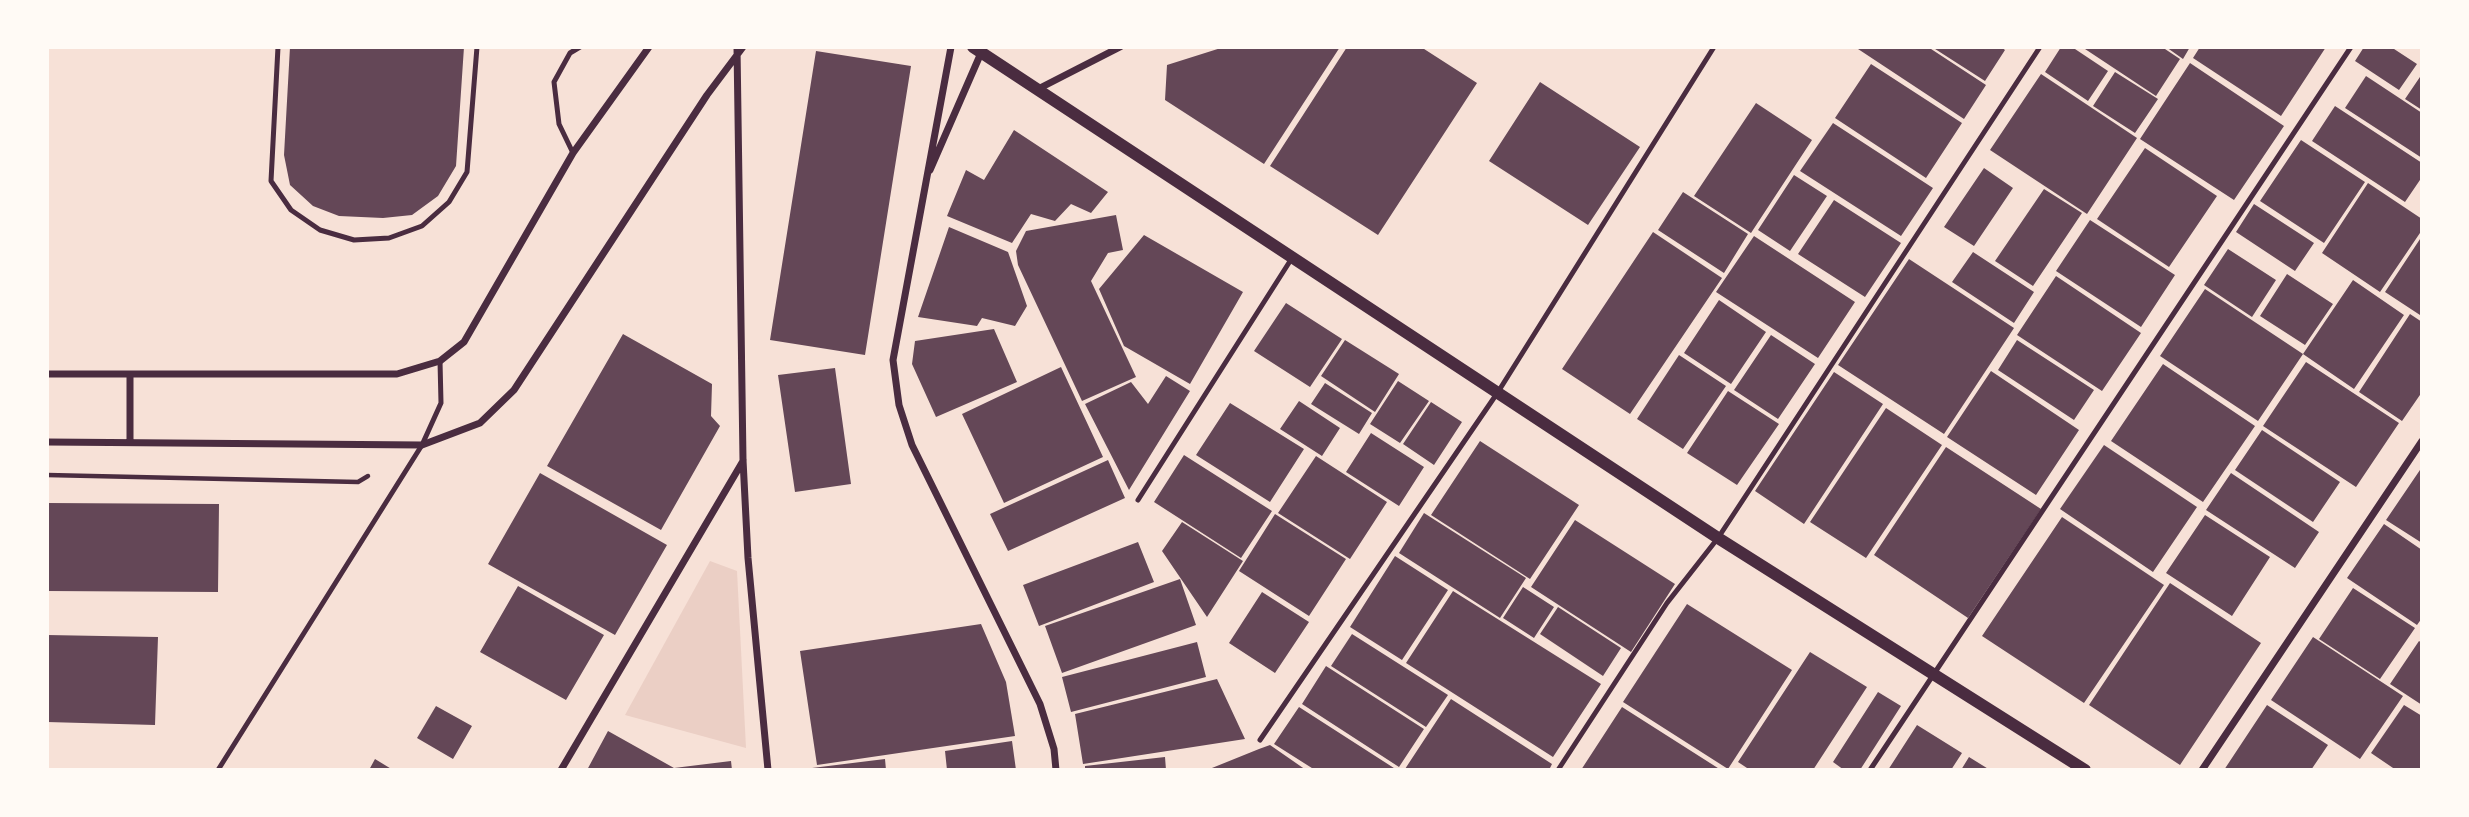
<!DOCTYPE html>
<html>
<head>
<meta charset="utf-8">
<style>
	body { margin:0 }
	#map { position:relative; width:2469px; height:817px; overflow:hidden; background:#f7e1d7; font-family:"Fira Sans",sans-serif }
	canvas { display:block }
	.frame { position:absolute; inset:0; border:49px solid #fffaf5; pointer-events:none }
</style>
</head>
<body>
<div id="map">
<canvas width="2469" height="817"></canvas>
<div class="frame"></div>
</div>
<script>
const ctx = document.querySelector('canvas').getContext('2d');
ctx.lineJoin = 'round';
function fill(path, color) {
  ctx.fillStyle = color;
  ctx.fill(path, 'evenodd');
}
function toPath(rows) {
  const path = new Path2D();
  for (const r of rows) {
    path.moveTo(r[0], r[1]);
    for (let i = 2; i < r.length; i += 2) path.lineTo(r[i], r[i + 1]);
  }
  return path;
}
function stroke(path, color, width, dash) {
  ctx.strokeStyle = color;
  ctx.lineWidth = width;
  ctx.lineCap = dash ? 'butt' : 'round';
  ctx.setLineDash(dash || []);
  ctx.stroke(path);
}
const green = toPath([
	[710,561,737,571,746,748,625,715]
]);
const building = toPath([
	[290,47,464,47,456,166,438,196,412,215,383,218,339,216,313,206,290,185,284,155],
	[1224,47,1340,47,1264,164,1165,100,1167,65],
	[1347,47,1421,47,1477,83,1378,235,1270,166],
	[1855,47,1928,47,1986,85,1964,119],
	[1932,47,2001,47,2005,50,1985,81],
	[2061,47,2072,47,2108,71,2088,101,2045,72],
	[2082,47,2162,47,2180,59,2156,96],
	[2166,47,2190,47,2183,59],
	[2200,47,2326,47,2281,116,2193,58],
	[2364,47,2391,47,2417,64,2399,90,2355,61],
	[816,51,911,66,865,355,770,340],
	[2190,63,2284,126,2234,200,2140,139],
	[1871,64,1962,123,1926,178,1835,118],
	[2115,72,2158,99,2135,133,2093,106],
	[2041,74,2137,138,2087,214,1990,150],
	[2422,74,2422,110,2405,99],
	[2366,76,2422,113,2422,158,2345,108],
	[1540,82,1640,147,1588,225,1489,161],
	[1756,103,1812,140,1751,233,1694,196],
	[2335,106,2422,163,2422,177,2405,202,2312,141],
	[1833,123,1933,188,1901,236,1800,171],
	[1014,130,1108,192,1091,213,1071,204,1055,221,1031,214,1012,243,947,216,966,170,984,180],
	[2301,140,2365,182,2324,243,2260,201],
	[2145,148,2217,196,2169,267,2097,219],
	[1984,168,2013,188,1974,246,1944,227],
	[1794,175,1827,196,1790,251,1758,230],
	[2368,183,2422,219,2422,230,2380,292,2322,253],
	[2044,189,2082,213,2033,286,1995,261],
	[1683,192,1748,234,1724,273,1658,230],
	[1834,200,1901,243,1865,297,1798,254],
	[2254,204,2314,243,2295,271,2236,232],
	[1116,215,1123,250,1108,253,1091,281,1136,377,1082,401,1018,265,1016,251,1026,231],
	[2090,220,2175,275,2141,327,2056,271],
	[949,227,1008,252,1027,306,1015,326,982,318,977,326,918,317],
	[1653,232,1722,278,1630,414,1562,369],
	[1144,235,1243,292,1190,384,1124,346,1099,289],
	[1754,236,1855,302,1818,358,1716,292],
	[2422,236,2422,313,2420,315,2385,292],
	[2228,249,2276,280,2252,317,2204,285],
	[1973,252,2034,292,2014,323,1952,282],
	[1909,259,2014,328,1944,434,1838,365],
	[2287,274,2333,304,2305,345,2260,316],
	[2056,276,2141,333,2102,391,2017,335],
	[2353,280,2404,315,2354,389,2303,354,2258,421,2160,356,2205,289,2303,354],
	[1719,300,1766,332,1731,384,1684,353],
	[1286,303,1342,339,1310,387,1254,351],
	[2410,314,2422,322,2422,392,2402,421,2359,392],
	[994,329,1017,382,936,417,912,364,915,341],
	[623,334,712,384,711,416,720,426,661,530,547,466],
	[1771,335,1815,364,1778,419,1734,390],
	[1345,340,1399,374,1375,412,1321,376],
	[2017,340,2094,390,2074,420,1998,370],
	[1679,355,1726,386,1683,449,1637,419],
	[2306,362,2399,423,2356,487,2263,426],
	[2163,364,2255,426,2203,502,2111,441],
	[1061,367,1103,457,1004,503,962,414],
	[835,368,851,484,795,492,778,375],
	[1991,371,2079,430,2036,495,1947,437],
	[1834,372,1883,404,1804,524,1755,491],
	[1166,376,1190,391,1129,490,1085,404,1131,382,1148,404],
	[1398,381,1429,401,1400,443,1370,424],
	[1325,383,1372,413,1359,434,1311,404],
	[1728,391,1779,424,1737,485,1687,453],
	[1299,401,1340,428,1322,456,1280,429],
	[1431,402,1462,422,1434,465,1403,444],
	[1230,403,1304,449,1270,502,1196,455],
	[1886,408,1942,445,1866,558,1810,522],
	[2262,430,2340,482,2313,522,2235,470],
	[1371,433,1424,467,1399,506,1346,472],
	[1480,441,1579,505,1530,579,1431,515],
	[2104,445,2197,507,2153,572,2060,509],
	[1946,447,2041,509,1968,618,1874,555],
	[1184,455,1272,511,1241,558,1154,502],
	[1316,456,1387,502,1350,559,1278,513],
	[1108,460,1125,498,1008,551,990,514],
	[2422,467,2422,543,2386,520],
	[540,473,667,545,615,635,488,564],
	[2231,473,2319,532,2295,568,2206,510],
	[47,503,219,504,218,592,47,591],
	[1424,513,1526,578,1500,618,1399,553],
	[1275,514,1346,559,1309,616,1239,571],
	[2205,515,2270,557,2232,616,2166,573],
	[2062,517,2164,585,2084,703,1982,636],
	[1575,520,1675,584,1631,652,1531,587],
	[1182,522,1243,561,1207,617,1162,551],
	[2384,524,2422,550,2422,618,2417,625,2347,578],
	[1138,542,1154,582,1039,626,1023,585],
	[1395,556,1448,590,1402,660,1350,627],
	[1180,579,1196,625,1062,673,1045,626],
	[2170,583,2261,643,2180,765,2089,705],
	[518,586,604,635,566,700,480,652],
	[1523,587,1554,607,1534,638,1503,618],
	[2353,588,2415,628,2380,679,2319,639],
	[1453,591,1601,684,1553,757,1406,663],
	[1262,592,1309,622,1275,673,1229,643],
	[1687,604,1792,670,1728,769,1623,702],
	[1558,607,1621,648,1603,676,1540,634],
	[981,624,1006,682,1015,736,817,765,800,651],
	[1352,634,1448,695,1426,727,1331,666],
	[47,635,158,637,155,725,47,722],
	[2313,637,2403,696,2360,759,2271,700],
	[2419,641,2422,643,2422,705,2390,684],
	[1197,642,1206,677,1071,712,1062,677],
	[1810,652,1867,687,1813,770,1750,770,1738,762],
	[1326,666,1424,729,1399,767,1302,704],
	[1217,679,1245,739,1083,764,1075,714],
	[1878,692,1901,706,1860,770,1844,770,1833,762],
	[1451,699,1552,764,1549,770,1405,769],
	[2267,705,2328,745,2311,770,2224,770],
	[2404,705,2422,716,2422,770,2396,770,2371,753],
	[436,706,472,726,453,759,417,738],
	[1299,707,1397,770,1315,770,1274,744],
	[1622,707,1721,770,1581,770],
	[1917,725,1962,753,1951,770,1888,770],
	[608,731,674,768,731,761,732,770,587,770],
	[1012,741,1016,770,947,770,945,751],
	[1270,745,1306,770,1207,770,1259,749],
	[1165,757,1166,770,1085,770,1085,766],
	[1969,757,1990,770,1961,770],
	[375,759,393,770,369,770],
	[885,759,886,770,812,770,812,768]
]);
const path = toPath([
	[47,475,358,482,368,476]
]);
const service = toPath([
	[278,47,271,181,291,210,320,230,354,240,389,238,422,226,449,202,467,172,477,47],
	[573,153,559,124,554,82,570,53,580,47],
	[1138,500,1292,258],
	[1260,740,1498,392,1714,47],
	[218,770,422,445,441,403,440,361],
	[1558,770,1667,603,1718,538,2040,47],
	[1870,770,2351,47]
]);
const minor = toPath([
	[737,47,743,460,748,558,768,770],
	[951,47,893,360,899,405,912,445,1040,704,1054,749,1056,770],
	[1038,89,1120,47],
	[930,170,981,53],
	[47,374,397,374,440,361,464,342,573,153,649,47],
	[130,441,130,374],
	[47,442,422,445,480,423,514,390,707,95,743,47],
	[561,770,743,461],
	[2202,770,2422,441]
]);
const tertiary = toPath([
	[973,47,1718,538,2085,770]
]);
fill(green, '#ebcfc5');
fill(building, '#644757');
stroke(path, '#4a2c40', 4.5);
stroke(service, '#4a2c40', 5);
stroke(minor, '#4a2c40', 7);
stroke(tertiary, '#4a2c40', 12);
</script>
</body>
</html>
